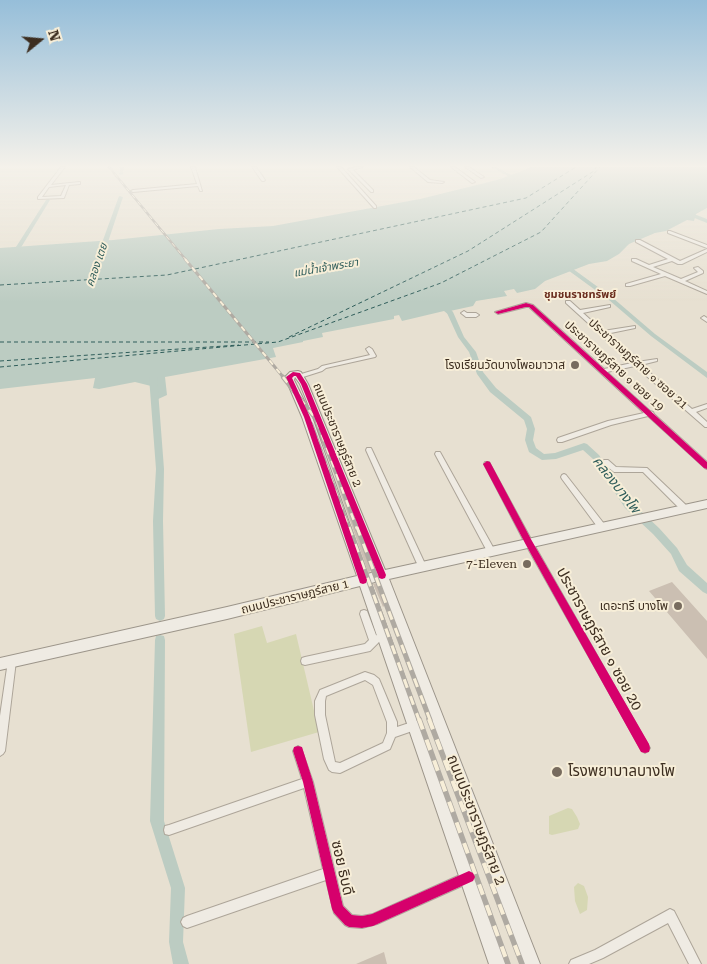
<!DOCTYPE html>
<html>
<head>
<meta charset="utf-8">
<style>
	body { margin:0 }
	#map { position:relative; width:707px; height:964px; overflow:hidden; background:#e7e0d1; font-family:"Roboto Serif",serif }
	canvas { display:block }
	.north { position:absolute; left:15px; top:15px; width:50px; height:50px; -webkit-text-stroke:4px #f7eed8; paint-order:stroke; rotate:73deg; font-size:14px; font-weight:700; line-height:20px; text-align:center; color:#3d2e20 }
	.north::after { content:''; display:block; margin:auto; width:18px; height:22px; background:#3d2e20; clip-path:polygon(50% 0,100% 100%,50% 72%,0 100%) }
</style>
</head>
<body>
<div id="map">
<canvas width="707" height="964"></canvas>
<div class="north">N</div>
</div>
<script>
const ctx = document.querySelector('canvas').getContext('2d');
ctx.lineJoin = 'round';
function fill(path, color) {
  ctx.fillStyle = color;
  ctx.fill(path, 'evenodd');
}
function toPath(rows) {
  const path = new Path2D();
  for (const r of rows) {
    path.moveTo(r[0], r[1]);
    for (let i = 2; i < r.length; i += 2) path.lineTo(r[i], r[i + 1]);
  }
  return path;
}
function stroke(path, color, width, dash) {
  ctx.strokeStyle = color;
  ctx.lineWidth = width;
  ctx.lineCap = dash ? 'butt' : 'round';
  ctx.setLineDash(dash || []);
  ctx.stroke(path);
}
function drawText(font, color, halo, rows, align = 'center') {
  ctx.font = font + ' "Roboto Serif","Noto Sans Thai",serif';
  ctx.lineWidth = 4;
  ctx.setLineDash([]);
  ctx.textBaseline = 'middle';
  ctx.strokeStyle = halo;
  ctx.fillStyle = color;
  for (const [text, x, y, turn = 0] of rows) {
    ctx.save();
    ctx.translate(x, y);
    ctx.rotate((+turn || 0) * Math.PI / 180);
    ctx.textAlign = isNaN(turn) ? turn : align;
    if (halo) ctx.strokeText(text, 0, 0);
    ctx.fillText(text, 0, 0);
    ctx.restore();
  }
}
const green = toPath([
	[262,626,267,643,296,634,319,732,251,752,234,634],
	[568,808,572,809,577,817,580,824,578,829,552,835,549,834,549,816],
	[578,883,584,886,588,897,587,910,580,914,575,901,574,887]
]);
const water = toPath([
	[532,167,707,167,707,208,696,214,694,221,687,220,666,231,655,233,629,244,619,254,607,261,589,264,545,281,535,289,517,293,514,289,504,291,507,296,476,301,473,306,450,311,449,315,444,311,402,321,399,315,394,316,394,319,322,333,323,337,303,341,303,342,273,348,276,357,165,377,167,395,156,400,158,396,155,387,135,382,99,389,93,388,95,378,0,389,0,248,113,240,219,229,273,226,420,199,497,180]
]);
const canal = toPath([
	[120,167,124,167,123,174,121,175,119,174,120,167],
	[491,167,496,167,521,180,517,181,491,167],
	[119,196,123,197,105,251,100,252,99,251,119,196],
	[48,199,50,200,3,277,0,279,0,272,46,200,48,199],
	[682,211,686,211,707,219,707,223,682,213,682,211],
	[561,263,565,263,613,298,655,334,707,372,707,378,651,336,609,300,561,265,561,263],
	[442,301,444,302,453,312,464,337,476,352,483,372,496,388,531,417,535,429,533,440,536,448,544,454,555,453,584,443,587,444,599,455,631,502,659,528,677,548,687,565,707,583,707,594,703,592,679,571,671,554,653,534,625,508,593,459,583,450,556,459,542,460,529,452,525,440,527,429,524,420,490,392,477,374,469,352,458,337,447,313,439,303,442,301],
	[150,375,153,375,157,377,164,469,163,521,165,616,164,619,160,621,156,619,155,616,153,521,156,469,149,377,150,375],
	[160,635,164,636,165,640,164,821,185,888,183,942,189,964,173,964,169,942,171,888,150,821,155,640,156,636,160,635]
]);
const ferry = toPath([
	[0,285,167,275,526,198,576,167],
	[289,337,468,251,594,171,596,167],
	[0,342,269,342],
	[0,361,239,345],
	[0,367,278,342,441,283,541,232,600,167]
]);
const building = toPath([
	[334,475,372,571,368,572],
	[672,582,707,621,707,659,649,591],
	[378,583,386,604,383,607,373,584],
	[384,952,387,964,356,964]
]);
const street = toPath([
	[61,167,65,167,51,185,79,182,80,182,80,184,69,185,64,198,38,199,38,197,61,167],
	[66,185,61,196,42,197,49,187,66,185],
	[191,167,195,167,202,191,200,191,198,186,133,192,131,191,133,190,197,184,191,167],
	[252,167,256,167,265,180,264,181,262,181,252,167],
	[337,167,341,167,376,206,376,208,374,208,337,167],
	[356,167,363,167,353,170,373,190,373,192,371,192,348,169,356,167],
	[410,167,414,167,430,180,444,182,442,183,428,182,410,167],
	[451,167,455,167,475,182,472,183,451,167],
	[465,167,469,167,484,177,481,178,465,167],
	[668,231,670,231,707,245,707,248,668,233,668,231],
	[636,240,640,240,680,261,707,249,707,252,682,264,678,264,672,261,653,267,681,279,698,272,694,268,698,267,703,271,703,273,685,281,707,291,707,294,665,276,630,286,626,286,626,284,661,274,632,261,632,259,636,259,649,265,668,259,636,242,636,240],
	[566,301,570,301,580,310,610,305,610,307,583,313,603,331,635,326,635,328,606,334,637,362,657,359,657,361,641,365,692,409,707,404,707,408,696,412,707,422,707,427,705,427,635,366,607,372,650,411,653,412,654,414,707,462,707,469,705,468,648,416,611,425,562,442,558,442,557,440,558,438,608,421,644,413,529,307,526,307,498,314,495,312,526,303,533,305,604,369,632,363,566,303,566,301],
	[464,311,467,313,476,313,479,315,476,317,466,317,461,313,464,311],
	[704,316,707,318,707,322,701,318,704,316],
	[369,347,372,349,376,356,375,357,326,368,322,371,300,378,297,376,298,375,318,369,322,366,370,355,366,349,369,347],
	[367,448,371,448,372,450,426,566,425,568,422,569,419,568,366,450,367,448],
	[436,452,440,452,494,549,495,551,494,553,491,554,488,553,435,454,436,452],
	[604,460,608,460,616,467,647,468,688,507,689,509,688,511,682,511,643,472,614,472,604,464,603,462,604,460],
	[485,462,489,462,532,541,648,745,650,748,648,751,645,753,642,751,526,545,484,464,485,462],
	[564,474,566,475,605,525,606,527,605,529,602,530,599,529,562,479,561,477,562,475,564,474],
	[364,610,367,611,376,635,379,636,380,639,379,642,370,651,305,665,302,664,301,661,302,658,305,657,365,644,369,640,360,614,361,611,364,610],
	[12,657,15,658,16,661,5,751,3,754,0,756,0,716,8,661,9,658,12,657],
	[365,672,374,675,379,679,397,722,397,727,415,721,418,723,420,726,418,729,395,737,390,749,340,773,332,772,329,770,324,759,315,715,315,701,320,690,365,672],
	[365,680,373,685,387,722,387,733,383,743,340,763,335,762,325,715,325,701,326,696,365,680],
	[298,746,301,748,313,782,343,906,352,915,362,916,373,914,469,871,473,873,475,877,473,881,377,924,362,928,349,927,345,925,334,913,326,880,187,928,183,926,181,922,183,918,187,916,323,869,304,788,169,835,165,834,164,830,165,826,169,825,302,779,293,751,295,748,298,746],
	[670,909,674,911,701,964,689,964,668,923,603,958,589,964,569,964,571,960,595,950,670,909]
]);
const secondary = toPath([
	[298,371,301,372,308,384,385,570,707,500,707,508,389,579,540,964,522,964,379,581,371,583,507,964,489,964,360,586,227,619,0,670,0,658,227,607,357,576,302,417,285,377,290,372,298,371],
	[295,377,300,384,375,572,367,574,312,417,294,380,295,377]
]);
const railFar4 = toPath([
	[109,167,186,260]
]);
const railFar3 = toPath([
	[185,259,284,378]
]);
const railFar2 = toPath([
	[283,377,316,419,357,529],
	[311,424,349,529]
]);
const railFar1 = toPath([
	[349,527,419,720],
	[357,527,430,720]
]);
const rail = toPath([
	[419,719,508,964],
	[429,719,522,964]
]);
const cycleway = toPath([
	[526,303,533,305,707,462,707,469,704,468,529,307,526,307,498,314,495,312,526,303],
	[293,372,300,373,307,384,386,575,385,578,382,579,379,578,378,575,301,384,296,376,294,376,292,378,293,380,310,417,367,580,366,583,363,584,360,583,359,580,304,417,286,377,293,372],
	[487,461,490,462,532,541,649,744,650,748,649,752,645,753,641,752,526,545,483,464,487,461],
	[298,746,302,747,313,782,343,906,352,915,362,916,372,914,469,871,473,873,475,877,473,881,373,926,362,928,349,927,345,925,334,913,332,909,303,782,293,751,294,747,298,746]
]);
const markers = [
	[575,365,5,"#786c5e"],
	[527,564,5,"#786c5e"],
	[678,606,5,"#786c5e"],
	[557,772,6,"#786c5e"]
];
const farWaternames = [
	["คลอง เตย",97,265,-71],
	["แม่น้ำเจ้าพระยา",326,268,-10]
];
const farNeighbourhoodnames = [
	["ชุมชนราชทรัพย์",580,295]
];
const streetNames = [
	["ประชาราษฎร์สาย ๑ ซอย 21",638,364,42],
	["ประชาราษฎร์สาย ๑ ซอย 19",614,366,42],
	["ถนนประชาราษฎร์สาย 2",337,435,68],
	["ถนนประชาราษฎร์สาย 1",295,597,-14]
];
const poiNames = [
	["โรงเรียนวัดบางโพอมาวาส",565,365],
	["7-Eleven",517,564],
	["เดอะทรี บางโพ",668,606]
];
const waterNames = [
	["คลองบางโพ",616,485,52]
];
const nearStreetnames = [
	["ประชาราษฎร์สาย ๑ ซอย 20",599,639,61],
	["ถนนประชาราษฎร์สาย 2",476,820,69],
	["ซอย ธิบดี",342,868,77]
];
const nearPoinames = [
	["โรงพยาบาลบางโพ",568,772]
];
fill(green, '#d6d7b3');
fill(water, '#bcccc2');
fill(canal, '#bcccc2');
stroke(ferry, '#2f5d5a', 1, [4, 3]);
fill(building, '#cbbfb2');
stroke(street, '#ada599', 2);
stroke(secondary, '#9c958a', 2);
fill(street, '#efebe3');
fill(secondary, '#efebe3');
stroke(railFar4, '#afaaa2', 2.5);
stroke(railFar3, '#afaaa2', 3);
stroke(railFar2, '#afaaa2', 4.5);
stroke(railFar1, '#afaaa2', 5);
stroke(rail, '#afaaa2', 5.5);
stroke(railFar4, '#f7eed8', 1, [4.5]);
stroke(railFar3, '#f7eed8', 2, [5.5]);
stroke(railFar2, '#f7eed8', 2.5, [7]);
stroke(railFar1, '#f7eed8', 3, [9]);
stroke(rail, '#f7eed8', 4, [11]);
fill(cycleway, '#d6006c');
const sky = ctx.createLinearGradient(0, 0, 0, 302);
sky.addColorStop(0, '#96bed9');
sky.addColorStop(0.55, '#f4f1ea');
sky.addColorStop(1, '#f4f1ea00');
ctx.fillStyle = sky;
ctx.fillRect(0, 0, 707, 302);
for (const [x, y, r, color] of markers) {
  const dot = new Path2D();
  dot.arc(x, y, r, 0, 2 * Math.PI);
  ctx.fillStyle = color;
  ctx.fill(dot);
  stroke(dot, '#f7eed8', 2);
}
drawText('italic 11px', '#2f5d5a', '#f7eed8', farWaternames);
drawText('bold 11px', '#6b2e1e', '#f7eed8', farNeighbourhoodnames);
drawText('12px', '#3d2e20', '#f7eed8', streetNames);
drawText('12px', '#3d2e20', '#f7eed8', poiNames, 'right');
drawText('italic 14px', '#2f5d5a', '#f7eed8', waterNames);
drawText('15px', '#3d2e20', '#f7eed8', nearStreetnames);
drawText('15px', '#3d2e20', '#f7eed8', nearPoinames, 'left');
</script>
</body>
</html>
